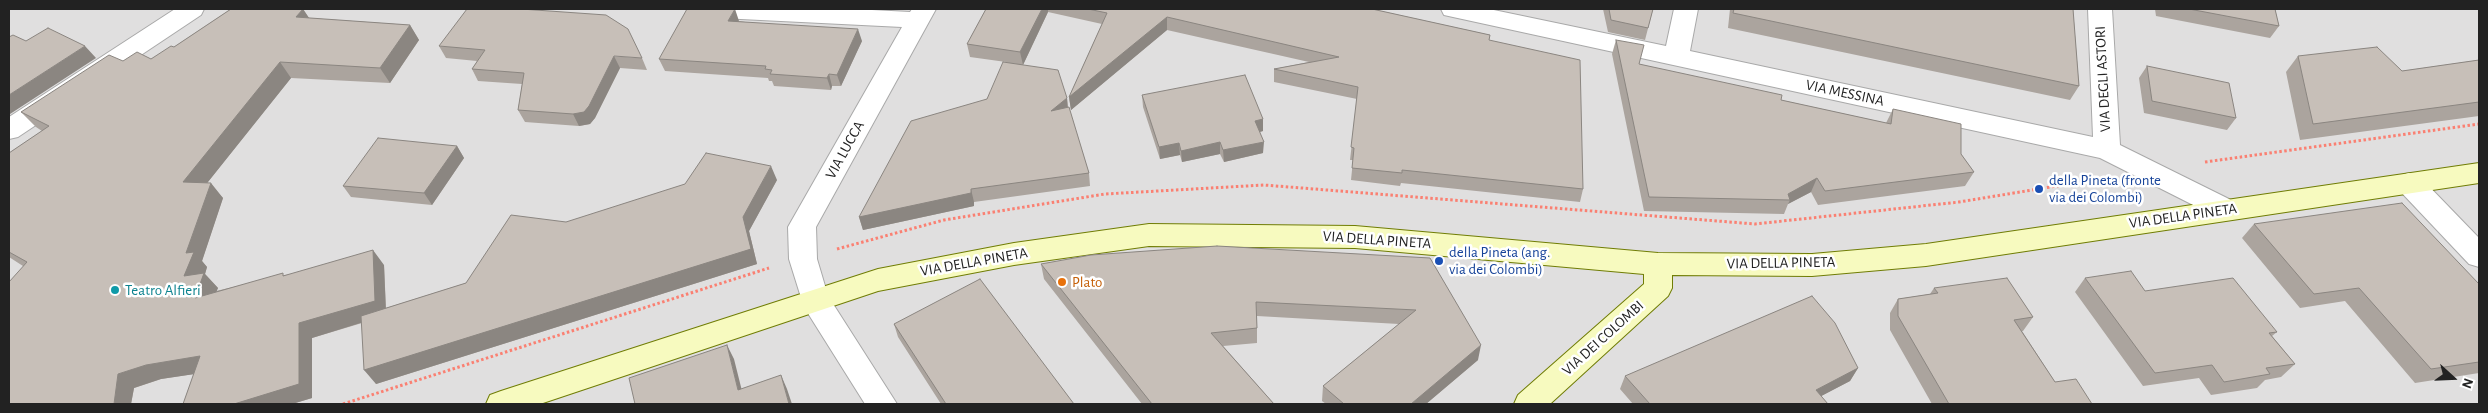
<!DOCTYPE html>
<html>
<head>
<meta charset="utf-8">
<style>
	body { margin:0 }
	#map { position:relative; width:2488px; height:413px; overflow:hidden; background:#f2efe9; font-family:"Alegreya Sans",sans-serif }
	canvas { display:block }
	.frame { position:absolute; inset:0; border:10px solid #222; pointer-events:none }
	.north { position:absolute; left:2428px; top:353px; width:50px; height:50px; -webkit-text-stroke:4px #fff; paint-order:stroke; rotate:110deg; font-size:14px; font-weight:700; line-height:20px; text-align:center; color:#222 }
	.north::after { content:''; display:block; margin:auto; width:18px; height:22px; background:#222; clip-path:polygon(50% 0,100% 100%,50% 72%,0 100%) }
</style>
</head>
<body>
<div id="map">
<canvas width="2488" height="413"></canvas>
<div class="frame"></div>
<div class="north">N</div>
</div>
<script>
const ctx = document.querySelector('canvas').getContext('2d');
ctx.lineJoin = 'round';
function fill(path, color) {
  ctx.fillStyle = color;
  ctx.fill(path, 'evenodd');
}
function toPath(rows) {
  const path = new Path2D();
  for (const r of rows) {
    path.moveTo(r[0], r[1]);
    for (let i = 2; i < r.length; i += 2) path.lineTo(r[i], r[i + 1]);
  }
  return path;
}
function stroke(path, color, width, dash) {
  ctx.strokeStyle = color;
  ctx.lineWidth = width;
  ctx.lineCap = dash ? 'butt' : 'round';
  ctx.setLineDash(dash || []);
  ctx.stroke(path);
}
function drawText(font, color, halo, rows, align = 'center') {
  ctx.font = font + ' "Alegreya Sans",sans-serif';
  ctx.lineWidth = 5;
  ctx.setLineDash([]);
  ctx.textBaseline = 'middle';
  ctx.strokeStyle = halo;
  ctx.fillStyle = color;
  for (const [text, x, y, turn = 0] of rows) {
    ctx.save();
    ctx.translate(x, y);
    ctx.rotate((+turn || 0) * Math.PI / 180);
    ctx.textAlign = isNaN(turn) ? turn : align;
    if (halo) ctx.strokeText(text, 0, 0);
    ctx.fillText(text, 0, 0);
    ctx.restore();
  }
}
const residential = toPath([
	[9,9,2479,9,2479,404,9,404]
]);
const path = toPath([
	[2205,162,2479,124],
	[837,249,944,220,1105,194,1264,185,1755,224,1959,202,2093,180],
	[343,404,769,268]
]);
const street = toPath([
	[175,9,204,9,201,15,18,137,9,139,9,117,175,9],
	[688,9,853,9,910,12,912,9,936,9,816,227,817,259,828,296,897,404,865,404,804,307,789,259,788,227,902,27,700,17,691,15,688,9],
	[1441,9,1489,9,1666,46,1674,9,1698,9,1690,51,2093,137,2088,9,2112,9,2120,145,2235,202,2239,209,2235,216,2225,219,2215,216,2100,158,1453,17,1444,15,1441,9],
	[2409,173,2419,176,2479,238,2479,267,2469,264,2399,190,2395,183,2399,176,2409,173]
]);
const secondary = toPath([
	[2479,163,2479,183,1926,266,1812,276,1672,275,1672,288,1668,296,1550,404,1514,404,1518,395,1644,284,1644,274,1355,248,1149,246,1014,265,878,291,540,404,486,404,490,395,501,391,878,269,1014,243,1149,224,1355,226,1658,253,1812,254,1926,244,2479,163]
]);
const wall = toPath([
	[231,9,303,9,309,18,410,25,419,40,390,83,291,78,207,183,223,198,202,261,207,267,205,274,218,288,216,291,285,275,384,265,386,308,466,283,566,222,777,180,749,231,757,264,376,384,362,323,312,338,312,398,292,404,183,404,194,374,161,379,134,388,131,404,9,404,23,266,9,257,9,153,42,131,36,127,21,112,123,61,151,59,174,47],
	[986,9,1372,9,1490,35,1489,40,1583,189,1580,202,1401,183,1400,186,1351,180,1353,160,1350,160,1357,99,1274,82,1274,69,1309,62,1167,30,1071,110,1069,97,1102,24,1048,12,1023,65,1067,98,1068,108,1089,173,1090,186,974,202,974,206,863,230,859,217,987,99,1006,62,970,57,967,44],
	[1603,9,1653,9,1645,40,1608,32],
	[1730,9,2073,9,2079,86,2070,100,1728,28],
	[2155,9,2275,9,2279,26,2270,38,2156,16],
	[739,21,862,41,841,86,832,86,831,90,774,86,772,81,769,81,768,78,665,71,659,59],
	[1616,40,1639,64,1781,100,1886,123,1893,109,1961,154,1974,172,1965,186,1818,205,1811,192,1788,204,1784,214,1644,211,1612,54],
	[439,46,642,58,647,70,620,68,595,118,590,124,579,126,525,122,518,110,522,84,478,81,472,69,477,61,446,58],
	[2298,56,2402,71,2479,60,2479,116,2300,140,2286,72],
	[2147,66,2236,118,2227,130,2144,113,2139,78],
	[1142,95,1263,119,1263,131,1260,132,1263,153,1224,162,1220,154,1182,162,1180,155,1160,159,1143,107],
	[457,146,464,158,432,205,351,197,343,186],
	[2254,224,2479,284,2479,373,2415,383,2345,301,2300,308,2242,238],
	[1430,258,1478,360,1426,404,1326,404,1322,401,1323,386,1399,324,1257,316,1257,343,1223,346,1274,404,1142,404,1044,279,1041,264],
	[2085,278,2145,291,2277,332,2272,336,2295,364,2281,377,2265,380,2257,388,2211,395,2199,378,2143,386,2075,292],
	[1934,288,2033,317,2023,331,2022,331,2055,382,2092,404,1932,404,1890,330,1890,313,1898,299,1930,294],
	[894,324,1074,404,941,404,898,337],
	[1858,368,1850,381,1821,396,1828,404,1633,404,1620,389,1625,376]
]);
const shadedWall = toPath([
	[303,9,313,24,296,17],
	[735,9,739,21,733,33,728,21],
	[1042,9,1048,9,1048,12,1023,65,1020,52],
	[1167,17,1167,30,1071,110,1069,97],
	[410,25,419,40,390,83,380,68],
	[858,29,862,41,841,86,837,75],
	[85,46,96,58,10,114,9,114,9,95],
	[614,56,620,68,595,118,590,124,579,126,573,114],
	[280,62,291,78,196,197,183,182],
	[829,74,832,86,831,90,827,78],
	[1067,98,1068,111,1051,111],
	[1263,119,1263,131,1255,133,1255,121],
	[1220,142,1220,154,1182,162,1181,151],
	[1264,142,1263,153,1224,162,1223,150],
	[1179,143,1180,155,1160,159,1159,147],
	[457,146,464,158,432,205,424,193],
	[771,166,777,180,749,231,757,264,376,384,364,370,743,217],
	[1817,178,1811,192,1788,204,1790,200,1788,194],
	[211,183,223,198,202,261,207,267,205,274,218,288,208,312,195,298,184,276,186,253],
	[971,189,974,202,974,206,863,230,859,217],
	[373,250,384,265,386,315,312,338,312,398,292,404,234,404,299,323],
	[727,345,734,359,745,403,738,390],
	[1481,345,1478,360,1426,404,1411,404],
	[200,356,215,371,161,379,134,388,131,404,114,404,118,374,146,365],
	[1858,368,1850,381,1808,403,1816,390],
	[781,375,787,389,792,404,789,404]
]);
const building = toPath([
	[231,9,303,9,296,17,410,25,380,68,280,62,183,182,211,183,186,253,194,252,184,276,204,273,195,298,283,273,283,276,373,250,375,301,299,323,299,384,234,404,183,404,200,356,146,365,118,374,114,404,9,404,9,282,27,262,9,252,9,153,49,126,21,112,109,55,123,61,137,52,151,59,171,46,174,47,231,9],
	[467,9,521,9,606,15,628,29,642,58,614,56,589,106,584,112,573,114,518,110,524,73,472,69,485,50,439,46,467,9],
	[687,9,735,9,728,21,858,29,837,75,829,74,827,78,770,74,772,70,765,69,766,66,659,59,687,9],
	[986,9,1042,9,1020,52,967,44,986,9],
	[1088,9,1372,9,1490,35,1489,40,1580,60,1583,189,1402,170,1402,173,1352,168,1354,148,1351,147,1358,87,1274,69,1339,57,1167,17,1069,97,1107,13,1088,9],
	[1609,9,1653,9,1648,28,1611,20,1609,9],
	[1734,9,2073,9,2079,86,1733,13,1734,9],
	[2189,9,2275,9,2279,26,2189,9],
	[48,28,85,46,9,95,9,37,13,35,26,41,48,28],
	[1616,40,1644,45,1639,64,1782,95,1781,100,1891,124,1893,109,1961,124,1961,154,1974,172,1825,191,1817,178,1788,194,1790,200,1649,197,1616,40],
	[2377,47,2402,71,2479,60,2479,102,2313,124,2298,56,2377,47],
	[1003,62,1058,70,1067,98,1051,111,1069,107,1089,173,971,189,971,193,859,217,911,121,987,99,1003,62],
	[2147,66,2229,83,2236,118,2152,101,2147,66],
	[1245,75,1263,119,1255,121,1264,142,1223,150,1220,142,1181,151,1179,143,1159,147,1142,95,1245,75],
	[378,138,457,146,424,193,343,186,378,138],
	[706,153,771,166,743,217,751,249,364,370,361,316,466,283,511,215,566,222,685,184,706,153],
	[2402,203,2479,284,2479,362,2431,369,2359,288,2314,294,2254,224,2402,203],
	[1217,246,1430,258,1481,345,1411,404,1344,404,1323,386,1416,310,1256,302,1257,328,1211,333,1274,404,1152,404,1041,264,1091,255,1217,246],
	[2131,271,2145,291,2233,278,2277,332,2269,333,2295,364,2266,368,2270,374,2224,382,2212,365,2155,373,2085,278,2131,271],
	[2007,278,2033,317,2014,320,2055,382,2076,379,2092,404,1949,404,1898,316,1898,299,1938,293,1934,288,2007,278],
	[980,279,1074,404,946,404,894,324,980,279],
	[1812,296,1835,323,1858,368,1816,390,1828,404,1650,404,1625,376,1812,296],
	[727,345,738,390,781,375,789,404,635,404,629,378,727,345]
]);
const markers = [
	[2039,189,5,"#1a4fb4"],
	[1439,261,5,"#1a4fb4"],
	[1062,282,5,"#e8710a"],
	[115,290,5,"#0f9aa8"]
];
const streetNames = [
	["VIA DEGLI ASTORI",2103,79,-93],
	["VIA MESSINA",1845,93,12],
	["VIA LUCCA",845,150,-61],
	["VIA DELLA PINETA",2183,216,-8],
	["VIA DELLA PINETA",1377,240,4],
	["VIA DELLA PINETA",974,262,-10],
	["VIA DELLA PINETA",1781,263,-1],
	["VIA DEI COLOMBI",1603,338,-42]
];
const transitNames = [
	["della Pineta (fronte",2049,180],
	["via dei Colombi)",2049,197],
	["della Pineta (ang.",1449,252],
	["via dei Colombi)",1449,269]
];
const foodNames = [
	["Plato",1072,282]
];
const cultureNames = [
	["Teatro Alfieri",125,290]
];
fill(residential, '#e0dfdf');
stroke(street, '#a9a9a9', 2);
stroke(secondary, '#707d05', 2);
stroke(path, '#fa8072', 3, [2.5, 2.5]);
fill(street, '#fff');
fill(secondary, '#f7fabf');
fill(wall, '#aba49e');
fill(shadedWall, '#8b8681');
fill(building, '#c7bfb8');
stroke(building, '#8b8681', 1);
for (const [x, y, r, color] of markers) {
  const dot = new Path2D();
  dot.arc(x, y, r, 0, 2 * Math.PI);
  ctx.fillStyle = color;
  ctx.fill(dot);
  stroke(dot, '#fff', 2);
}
drawText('15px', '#222', '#fff', streetNames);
drawText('15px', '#164399', '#fff', transitNames, 'left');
drawText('15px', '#c56008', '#fff', foodNames, 'left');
drawText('15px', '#0d838f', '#fff', cultureNames, 'left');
</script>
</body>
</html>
